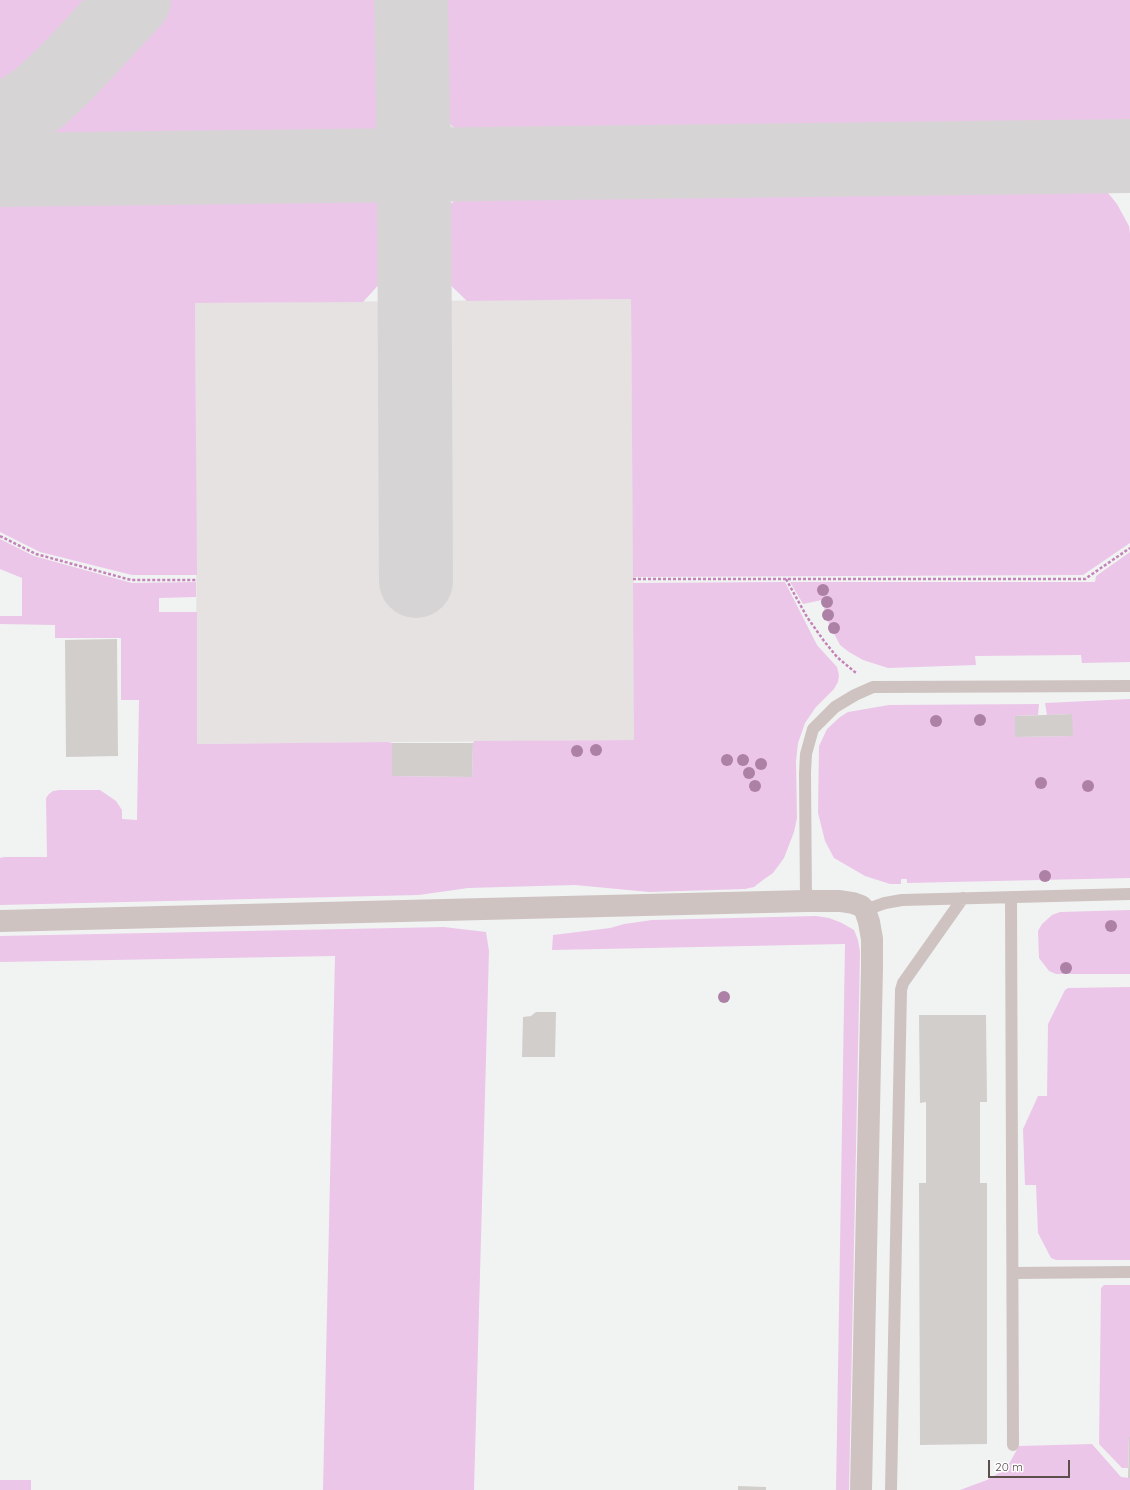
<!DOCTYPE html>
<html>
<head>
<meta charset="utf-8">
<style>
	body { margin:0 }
	#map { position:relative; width:1130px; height:1490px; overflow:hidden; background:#f1f3f3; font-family:Quicksand,sans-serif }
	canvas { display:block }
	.scale { position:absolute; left:988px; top:1460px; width:82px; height:18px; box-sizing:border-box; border:2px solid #5c4e4b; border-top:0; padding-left:5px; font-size:12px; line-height:14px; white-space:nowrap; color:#5c4e4b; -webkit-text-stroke:3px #fff; paint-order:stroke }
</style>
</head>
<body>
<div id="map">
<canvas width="1130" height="1490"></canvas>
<div class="scale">20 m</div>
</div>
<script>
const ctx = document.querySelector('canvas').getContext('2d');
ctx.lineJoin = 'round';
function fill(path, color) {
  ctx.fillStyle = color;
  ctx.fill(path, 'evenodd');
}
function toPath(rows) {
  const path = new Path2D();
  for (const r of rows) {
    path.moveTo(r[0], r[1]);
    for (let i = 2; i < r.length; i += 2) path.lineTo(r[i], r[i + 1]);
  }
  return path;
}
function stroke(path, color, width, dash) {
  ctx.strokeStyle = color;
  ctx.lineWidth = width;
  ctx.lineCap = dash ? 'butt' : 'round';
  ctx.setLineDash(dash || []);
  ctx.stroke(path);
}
const airport = toPath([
	[0,0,1130,0,1130,181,466,188,0,196],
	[631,299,635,740,197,744,195,303]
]);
const green = toPath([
	[0,0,98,0,45,57,0,92],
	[167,0,391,0,393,132,391,140,17,146,30,137,87,87,151,16],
	[432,0,1130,0,1130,131,467,138,434,110],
	[1091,182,1104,188,1117,204,1129,226,1130,233,1130,543,1083,575,633,577,631,299,467,301,438,273,435,263,436,220,466,188],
	[394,190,394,268,363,302,195,303,197,575,132,575,40,552,0,532,0,196],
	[0,539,34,556,132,583,196,582,196,597,159,598,159,612,197,612,197,744,388,742,392,743,392,776,472,777,473,743,474,741,634,740,633,583,785,582,817,645,837,667,839,675,838,682,834,689,816,707,805,723,798,743,796,761,797,818,794,832,784,858,773,873,763,880,754,887,745,889,649,892,575,885,468,888,419,895,0,905,0,858,4,857,47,857,46,798,49,794,53,791,59,790,100,790,116,801,122,810,122,819,137,820,139,700,121,700,121,638,55,638,55,625,0,624,0,616,22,616,22,578,0,569],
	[1130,552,1130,662,1082,663,1081,655,975,656,976,665,888,668,863,660,849,652,840,645,827,620,822,600,803,604,790,582,1095,582,1096,576],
	[1130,699,1130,878,907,883,907,879,901,879,901,884,890,884,865,876,834,858,825,841,818,813,819,746,827,729,840,717,848,712,889,705,1039,704,1038,715,1015,716,1015,737,1072,736,1072,714,1047,715,1045,703],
	[1130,910,1130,974,1056,974,1049,971,1039,958,1038,931,1042,924,1052,915,1060,912],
	[816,916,829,918,842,923,854,930,858,940,860,952,849,1490,836,1490,845,944,552,950,553,935,610,928,624,924,652,920],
	[444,927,486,932,489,951,474,1490,323,1490,335,956,0,962,0,936],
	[1130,987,1130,1260,1056,1260,1051,1258,1038,1233,1036,1185,1025,1185,1023,1129,1038,1096,1047,1096,1048,1024,1065,990,1068,988],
	[1104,1285,1130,1285,1130,1437,1129,1437,1128,1468,1122,1468,1099,1444,1101,1288],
	[1092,1444,1121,1477,1130,1478,1130,1490,960,1490,987,1480,1004,1470,1010,1462,1019,1446],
	[0,1480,31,1480,31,1490,0,1490]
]);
const taxiway = toPath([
	[411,0,414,164,416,581],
	[0,124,39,98,66,73,134,0],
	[0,170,1130,156]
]);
const building = toPath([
	[117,639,118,756,66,757,65,640],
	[1072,714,1073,736,1015,737,1015,716],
	[392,743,473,743,472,777,392,776],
	[536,1012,556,1012,555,1057,522,1057,523,1017,531,1016],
	[919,1015,986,1015,987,1102,980,1102,980,1183,987,1183,987,1444,920,1445,919,1183,926,1183,926,1102,920,1103],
	[1129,1437,1130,1437,1130,1478,1128,1478],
	[738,1486,766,1487,766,1490,738,1490]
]);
const path = toPath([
	[0,536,36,554,131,580,196,580],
	[633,579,1085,579,1130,548],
	[786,579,807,617,824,641,837,657,856,673]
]);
const service = toPath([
	[1011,897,1013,1445],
	[806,901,805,773,806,754,813,729,835,707,855,695,873,687,1130,686],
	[865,910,885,903,902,900,1130,894],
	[1013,1273,1130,1272],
	[891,1490,901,990,903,983,963,898]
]);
const tertiary = toPath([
	[0,921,806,901,840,901,853,903,861,906,865,910,869,922,872,939,872,967,861,1490]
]);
const trees = [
	[823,590],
	[827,602],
	[828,615],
	[834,628],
	[980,720],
	[936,721],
	[596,750],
	[577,751],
	[727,760],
	[743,760],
	[761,764],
	[749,773],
	[1041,783],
	[755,786],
	[1088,786],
	[1045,876],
	[1111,926],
	[1066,968],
	[724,997]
];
fill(airport, '#e5e2e1');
fill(green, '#ebc6e8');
stroke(taxiway, '#d6d4d4', 74);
fill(building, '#d2cecc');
stroke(path, '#c482b8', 2.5, [3, 2]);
stroke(service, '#cec3c1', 12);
stroke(tertiary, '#cec3c1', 22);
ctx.fillStyle = '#ad81a6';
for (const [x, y] of trees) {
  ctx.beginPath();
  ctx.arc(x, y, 6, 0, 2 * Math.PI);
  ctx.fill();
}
</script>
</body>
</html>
